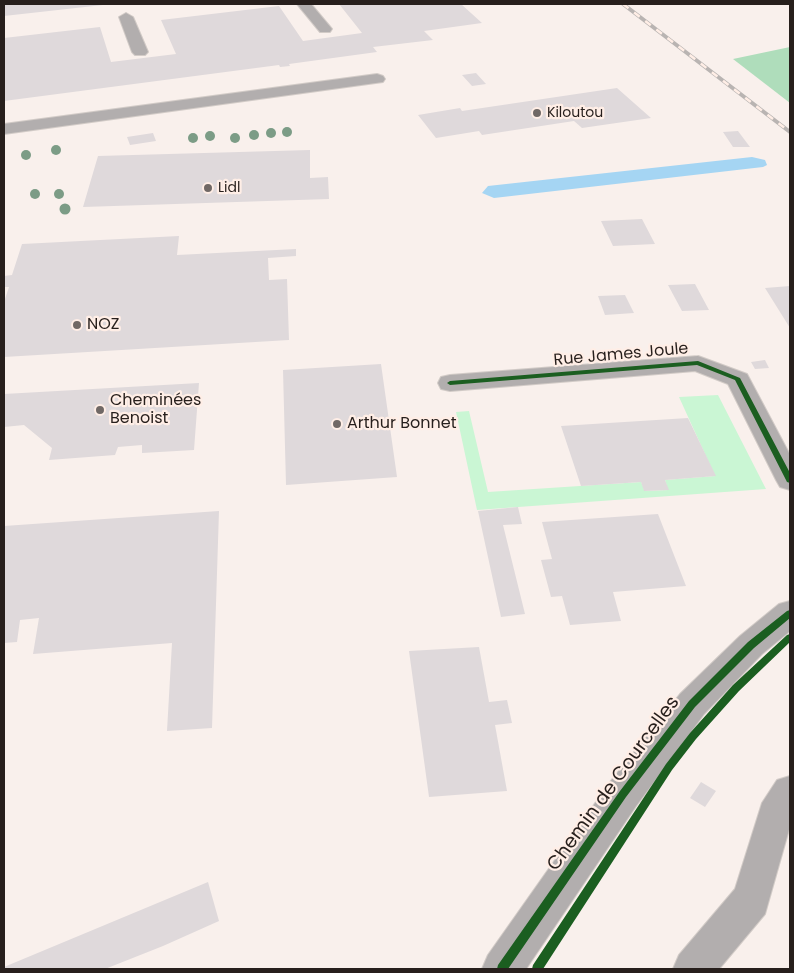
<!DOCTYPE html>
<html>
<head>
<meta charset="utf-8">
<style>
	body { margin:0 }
	#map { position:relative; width:794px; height:973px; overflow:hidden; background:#f9f0ec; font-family:Poppins,sans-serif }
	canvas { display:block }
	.frame { position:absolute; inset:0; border:5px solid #271f1c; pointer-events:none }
</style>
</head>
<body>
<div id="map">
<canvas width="794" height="973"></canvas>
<div class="frame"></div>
</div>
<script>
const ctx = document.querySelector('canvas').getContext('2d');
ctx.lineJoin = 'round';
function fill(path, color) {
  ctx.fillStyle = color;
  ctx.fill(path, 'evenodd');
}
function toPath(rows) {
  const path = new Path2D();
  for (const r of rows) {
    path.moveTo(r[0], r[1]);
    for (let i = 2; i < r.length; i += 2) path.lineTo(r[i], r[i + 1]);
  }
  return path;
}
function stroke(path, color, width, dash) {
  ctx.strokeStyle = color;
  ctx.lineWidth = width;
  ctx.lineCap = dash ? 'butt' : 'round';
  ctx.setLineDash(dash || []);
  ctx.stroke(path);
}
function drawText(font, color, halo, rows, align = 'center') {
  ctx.font = font + ' Poppins,sans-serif';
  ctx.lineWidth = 4.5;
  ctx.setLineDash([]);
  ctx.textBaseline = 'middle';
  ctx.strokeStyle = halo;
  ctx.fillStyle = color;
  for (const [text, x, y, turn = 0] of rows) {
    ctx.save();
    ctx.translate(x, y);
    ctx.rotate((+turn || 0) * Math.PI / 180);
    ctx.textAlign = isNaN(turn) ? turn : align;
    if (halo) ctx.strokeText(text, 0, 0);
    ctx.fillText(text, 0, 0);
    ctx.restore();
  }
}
const green = toPath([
	[718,395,766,489,477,510,456,412,469,411,488,492,641,482,645,491,668,490,665,480,715,476,679,397]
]);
const forest = toPath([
	[790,47,790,103,733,59]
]);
const water = toPath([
	[752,157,765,160,767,165,763,167,494,198,482,193,488,186]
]);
const building = toPath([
	[4,4,103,4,103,5,4,16],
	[339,4,461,4,482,23,424,31,433,40,373,47,377,52,289,64,290,66,280,67,279,65,4,101,4,38,100,27,111,62,176,54,161,20,279,6,303,41,362,33],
	[476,73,486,84,472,86,462,75],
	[617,88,651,118,582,128,574,121,482,135,479,131,436,138,418,115,460,108,462,111],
	[738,131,750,147,733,147,723,132],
	[153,133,156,141,130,145,127,137],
	[310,150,310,178,328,177,329,199,83,207,98,156],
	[642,219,655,244,613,246,601,221],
	[179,236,177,255,296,249,296,256,268,258,269,280,287,279,289,340,4,357,4,302,9,287,4,287,4,276,12,275,22,244],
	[695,284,709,310,682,311,668,285],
	[790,286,790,328,765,288],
	[625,295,634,313,605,315,598,296],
	[765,360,769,368,755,369,751,362],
	[381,364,397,477,286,485,283,370],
	[199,383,194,450,142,453,142,445,118,447,115,455,49,460,52,448,24,425,4,427,4,394],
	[688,418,716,476,665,480,669,490,644,491,641,482,581,486,561,426],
	[518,507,522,524,503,525,525,614,501,617,478,511],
	[219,511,212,728,167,731,172,643,33,654,39,618,20,620,17,642,4,643,4,526],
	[658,514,686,586,613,592,621,621,570,625,562,596,551,597,541,560,552,559,542,522],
	[479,647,489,702,507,700,512,723,495,725,507,791,429,797,409,651],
	[701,782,716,791,705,807,690,798],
	[208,882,219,921,163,946,105,969,4,969,4,967]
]);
const minor = toPath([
	[297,4,311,4,332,29,330,32,320,32,297,4],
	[126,13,133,17,148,52,145,55,135,55,132,52,119,17,126,13],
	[377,74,383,76,385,79,383,82,4,134,4,124,377,74],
	[698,356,747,374,790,455,790,490,780,487,776,480,728,384,695,371,450,391,441,389,438,383,441,377,450,375,698,356],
	[790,601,790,631,762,654,704,714,636,806,526,969,482,969,488,955,610,782,680,694,740,636,779,604,790,601],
	[790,776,790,826,765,914,719,969,673,969,679,955,735,889,762,803,777,780,790,776]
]);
const rail = toPath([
	[623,4,790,132]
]);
const cycleway = toPath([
	[698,361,740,378,790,473,790,483,787,482,786,480,735,380,697,365,450,385,447,383,450,381,698,361],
	[790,610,790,618,754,648,695,707,626,797,508,969,497,969,498,965,620,791,689,701,748,642,787,611,790,610],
	[790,634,790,642,739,691,696,739,672,770,543,969,532,969,533,965,666,764,690,733,733,685,787,635,790,634]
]);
const trees = [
	[287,132,5],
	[271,133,5],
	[254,135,5],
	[210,136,5],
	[193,138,5],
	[235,138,5],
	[56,150,5],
	[26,155,5],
	[35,194,5],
	[59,194,5],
	[65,209,5.5]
];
const markers = [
	[537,113,5,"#706865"],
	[208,188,5,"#706865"],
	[77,325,5,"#706865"],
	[100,410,5,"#706865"],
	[337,424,5,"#706865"]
];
const farPoinames = [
	["Kiloutou",547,113],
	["Lidl",218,188]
];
const poiNames = [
	["NOZ",87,325],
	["Cheminées",110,401],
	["Benoist",110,419],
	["Arthur Bonnet",347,424]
];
const streetNames = [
	["Rue James Joule",621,355,-5]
];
const nearStreetnames = [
	["Chemin de Courcelles",614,784,-54]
];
fill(green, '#caf6d4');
fill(forest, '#afddbb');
fill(water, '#a5d5f3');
fill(building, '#dfd9db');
stroke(minor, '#d2cbc7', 2);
fill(minor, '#b2aeae');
stroke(rail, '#b9b4b2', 4);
stroke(rail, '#ffeee6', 2.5, [7]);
fill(cycleway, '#1b5e20');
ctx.fillStyle = '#7c9c86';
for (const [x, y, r] of trees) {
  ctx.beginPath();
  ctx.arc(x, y, r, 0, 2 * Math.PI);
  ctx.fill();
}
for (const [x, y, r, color] of markers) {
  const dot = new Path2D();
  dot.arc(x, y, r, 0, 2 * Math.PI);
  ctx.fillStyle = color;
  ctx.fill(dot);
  stroke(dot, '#ffeee6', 2);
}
drawText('14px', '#271f1c', '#ffeee6', farPoinames, 'left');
drawText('16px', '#271f1c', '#ffeee6', poiNames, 'left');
drawText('16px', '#271f1c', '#ffeee6', streetNames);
drawText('19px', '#271f1c', '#ffeee6', nearStreetnames);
</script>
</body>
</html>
